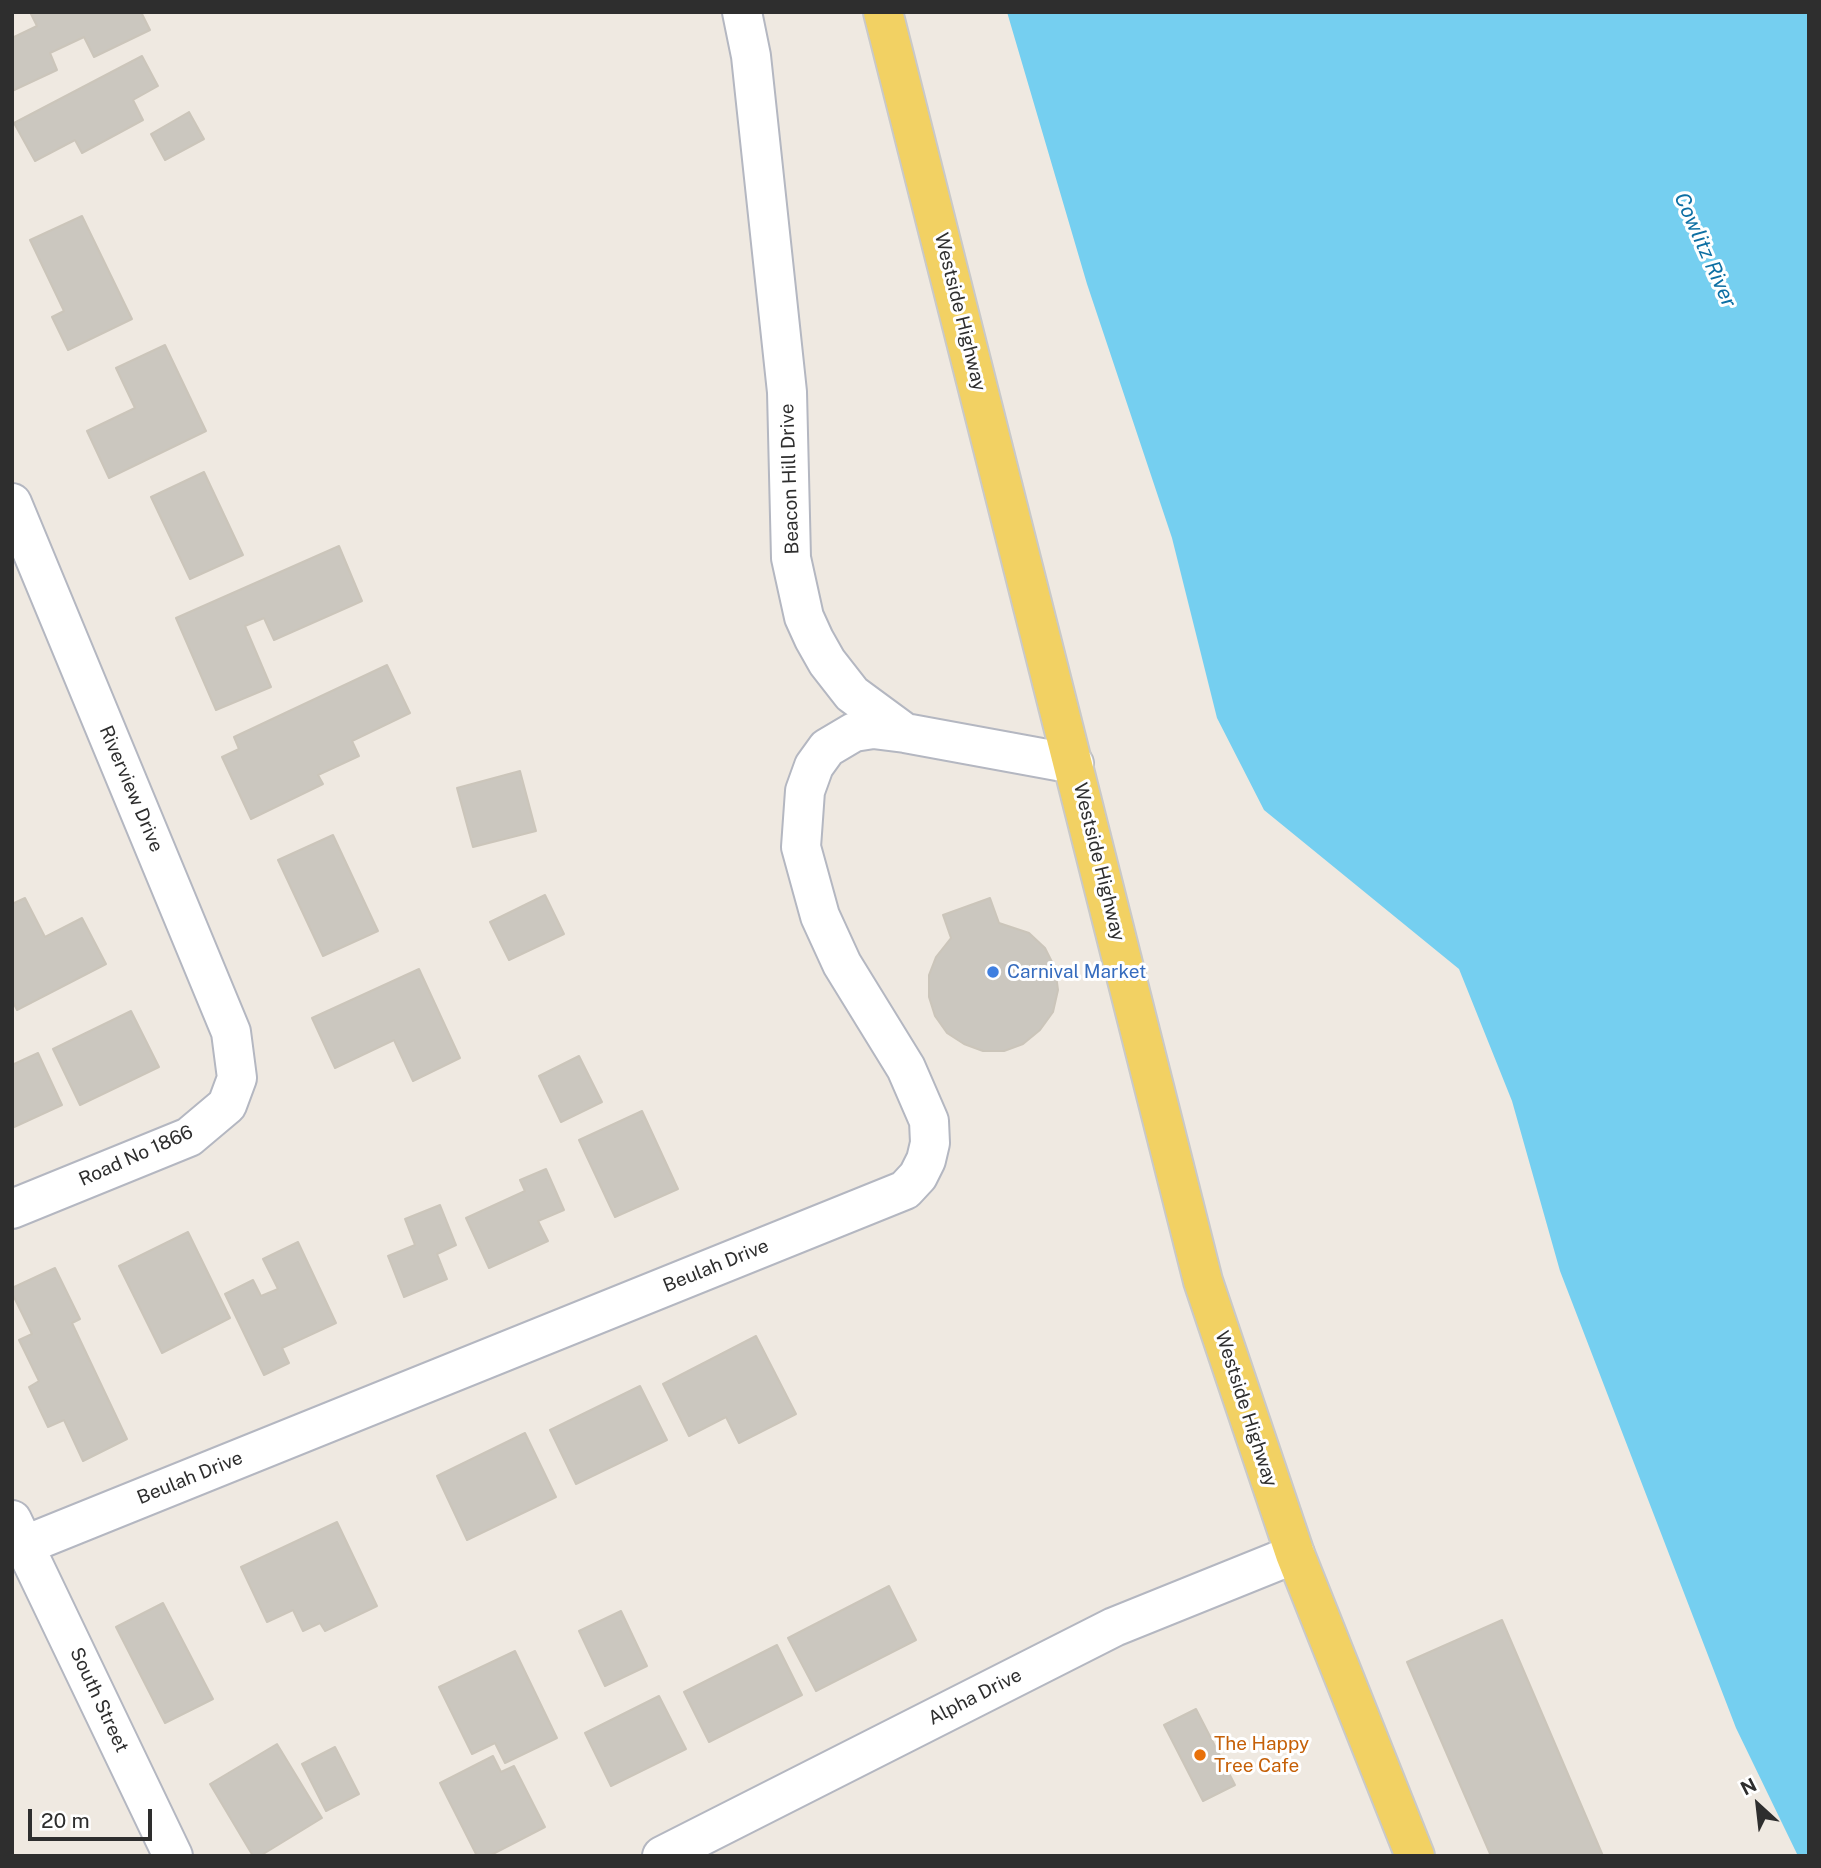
<!DOCTYPE html>
<html>
<head>
<meta charset="utf-8">
<style>
	body { margin:0 }
	#map { position:relative; width:1821px; height:1868px; overflow:hidden; background:#efe9e1; font-family:"Public Sans",sans-serif }
	canvas { display:block }
	.frame { position:absolute; inset:0; border:14px solid #2e2e2e; pointer-events:none }
	.north { position:absolute; left:1723px; top:1770px; width:70px; height:70px; -webkit-text-stroke:5px #fff; paint-order:stroke; rotate:333deg; font-size:19px; font-weight:700; line-height:28px; text-align:center; color:#2e2e2e }
	.north::after { content:''; display:block; margin:auto; width:24px; height:32px; background:#2e2e2e; clip-path:polygon(50% 0,100% 100%,50% 72%,0 100%) }
	.scale { position:absolute; left:28px; top:1809px; width:124px; height:32px; box-sizing:border-box; border:4px solid #2e2e2e; border-top:0; padding-left:9px; font-size:21px; line-height:24px; white-space:nowrap; color:#2e2e2e; -webkit-text-stroke:5px #fff; paint-order:stroke }
</style>
</head>
<body>
<div id="map">
<canvas width="1821" height="1868"></canvas>
<div class="frame"></div>
<div class="north">N</div>
<div class="scale">20 m</div>
</div>
<script>
const ctx = document.querySelector('canvas').getContext('2d');
ctx.lineJoin = 'round';
function fill(path, color) {
  ctx.fillStyle = color;
  ctx.fill(path, 'evenodd');
}
function toPath(rows) {
  const path = new Path2D();
  for (const r of rows) {
    path.moveTo(r[0], r[1]);
    for (let i = 2; i < r.length; i += 2) path.lineTo(r[i], r[i + 1]);
  }
  return path;
}
function stroke(path, color, width, dash) {
  ctx.strokeStyle = color;
  ctx.lineWidth = width;
  ctx.lineCap = dash ? 'butt' : 'round';
  ctx.setLineDash(dash || []);
  ctx.stroke(path);
}
function drawText(font, color, halo, rows, align = 'center') {
  ctx.font = font + ' "Public Sans",sans-serif';
  ctx.lineWidth = 6;
  ctx.setLineDash([]);
  ctx.textBaseline = 'middle';
  ctx.strokeStyle = halo;
  ctx.fillStyle = color;
  for (const [text, x, y, turn = 0] of rows) {
    ctx.save();
    ctx.translate(x, y);
    ctx.rotate((+turn || 0) * Math.PI / 180);
    ctx.textAlign = isNaN(turn) ? turn : align;
    if (halo) ctx.strokeText(text, 0, 0);
    ctx.fillText(text, 0, 0);
    ctx.restore();
  }
}
const water = toPath([
	[1007,12,1809,12,1809,1856,1798,1856,1736,1728,1560,1271,1512,1101,1459,969,1264,810,1217,718,1172,538,1087,284]
]);
const building = toPath([
	[30,12,141,12,150,30,94,57,84,37,50,53,57,70,12,91,12,38,37,26,30,12],
	[142,56,158,86,133,100,143,120,82,153,75,140,35,161,14,123,142,56],
	[189,112,204,139,165,160,151,134,189,112],
	[82,216,132,319,68,350,52,317,64,311,30,240,82,216],
	[165,345,206,431,109,478,87,431,135,408,116,368,165,345],
	[204,472,243,555,190,579,151,497,204,472],
	[339,546,362,601,274,640,264,618,245,626,271,687,216,710,176,618,339,546],
	[387,665,410,713,352,741,359,756,318,775,323,784,251,819,222,757,239,749,234,737,387,665],
	[520,771,536,831,473,847,457,788,520,771],
	[333,835,378,931,323,956,278,860,333,835],
	[545,895,564,934,509,960,490,922,545,895],
	[25,898,45,937,82,918,106,964,17,1010,12,1000,12,904,25,898],
	[990,898,999,923,1029,933,1045,948,1055,968,1058,990,1053,1012,1040,1030,1023,1044,1004,1051,983,1051,964,1044,947,1033,935,1016,929,997,929,975,936,957,951,938,943,915,990,898],
	[419,969,460,1058,413,1081,394,1040,335,1068,312,1018,419,969],
	[131,1011,159,1067,80,1105,53,1049,131,1011],
	[38,1053,62,1105,12,1128,12,1065,38,1053],
	[579,1056,602,1102,561,1122,539,1076,579,1056],
	[642,1111,678,1189,615,1217,579,1140,642,1111],
	[546,1169,564,1210,538,1221,548,1241,489,1268,466,1218,525,1191,520,1180,546,1169],
	[440,1205,456,1245,437,1254,447,1279,404,1297,388,1256,415,1245,405,1219,440,1205],
	[188,1232,230,1318,162,1353,119,1266,188,1232],
	[298,1242,336,1323,282,1348,289,1363,264,1375,225,1294,253,1280,261,1296,278,1289,263,1259,298,1242],
	[55,1268,80,1319,72,1323,127,1439,83,1461,64,1420,48,1427,29,1387,39,1381,19,1340,32,1334,12,1293,12,1288,55,1268],
	[756,1336,796,1414,739,1443,726,1417,689,1436,663,1384,756,1336],
	[640,1386,667,1440,576,1484,550,1430,640,1386],
	[525,1433,556,1497,467,1540,437,1476,525,1433],
	[337,1522,377,1606,325,1631,320,1623,303,1631,293,1610,267,1622,241,1567,337,1522],
	[889,1586,916,1640,816,1691,788,1638,889,1586],
	[163,1603,213,1699,165,1723,116,1627,163,1603],
	[621,1611,647,1666,605,1686,579,1631,621,1611],
	[1502,1620,1603,1856,1491,1856,1407,1662,1502,1620],
	[777,1645,802,1695,709,1742,684,1692,777,1645],
	[515,1651,557,1738,505,1763,495,1743,472,1754,439,1687,515,1651],
	[659,1696,686,1749,611,1786,585,1733,659,1696],
	[1196,1709,1235,1785,1203,1801,1164,1725,1196,1709],
	[277,1744,322,1818,260,1856,253,1856,210,1784,277,1744],
	[335,1747,359,1794,326,1811,302,1764,335,1747],
	[493,1756,501,1772,514,1766,545,1827,489,1856,477,1856,440,1783,493,1756]
]);
const minor = toPath([
	[742,12,751,56,787,392,791,558,804,617,814,639,827,662,852,694,905,733,1074,764],
	[12,503,231,1032,237,1078,227,1105,189,1137,12,1209],
	[12,1520,173,1856],
	[25,1545,905,1190,918,1176,926,1160,930,1143,929,1121,906,1068,842,964,820,916,801,847,805,791,814,766,827,748,854,732,873,729,905,733],
	[662,1856,1114,1627,1295,1554]
]);
const major = toPath([
	[883,12,1203,1281,1295,1554,1415,1856]
]);
const markers = [
	[993,972,7,"#3f7fe0"],
	[1200,1755,7,"#e8710a"]
];
const streetNames = [
	["Westside Highway",960,312,76],
	["Beacon Hill Drive",790,479,-92],
	["Riverview Drive",131,789,67],
	["Westside Highway",1099,862,76],
	["Road No 1866",136,1156,-24],
	["Beulah Drive",716,1266,-22],
	["Westside Highway",1246,1409,72],
	["Beulah Drive",190,1478,-22],
	["Alpha Drive",975,1697,-27],
	["South Street",99,1700,65]
];
const shopNames = [
	["Carnival Market",1007,972]
];
const foodNames = [
	["The Happy",1214,1744],
	["Tree Cafe",1214,1766]
];
const waterNames = [
	["Cowlitz River",1705,250,66]
];
fill(water, '#75cff0');
fill(building, '#cbc7bf');
stroke(building, '#cbc5ba', 2);
stroke(minor, '#b4b7c1', 42);
stroke(major, '#c9c9c9', 42);
stroke(minor, '#fff', 38);
stroke(major, '#f2d163', 38);
for (const [x, y, r, color] of markers) {
  const dot = new Path2D();
  dot.arc(x, y, r, 0, 2 * Math.PI);
  ctx.fillStyle = color;
  ctx.fill(dot);
  stroke(dot, '#fff', 2.5);
}
drawText('19px', '#2e2e2e', '#fff', streetNames);
drawText('19px', '#366cbe', '#fff', shopNames, 'left');
drawText('19px', '#c56008', '#fff', foodNames, 'left');
drawText('italic 21px', '#0d6fa3', '#fff', waterNames);
</script>
</body>
</html>
